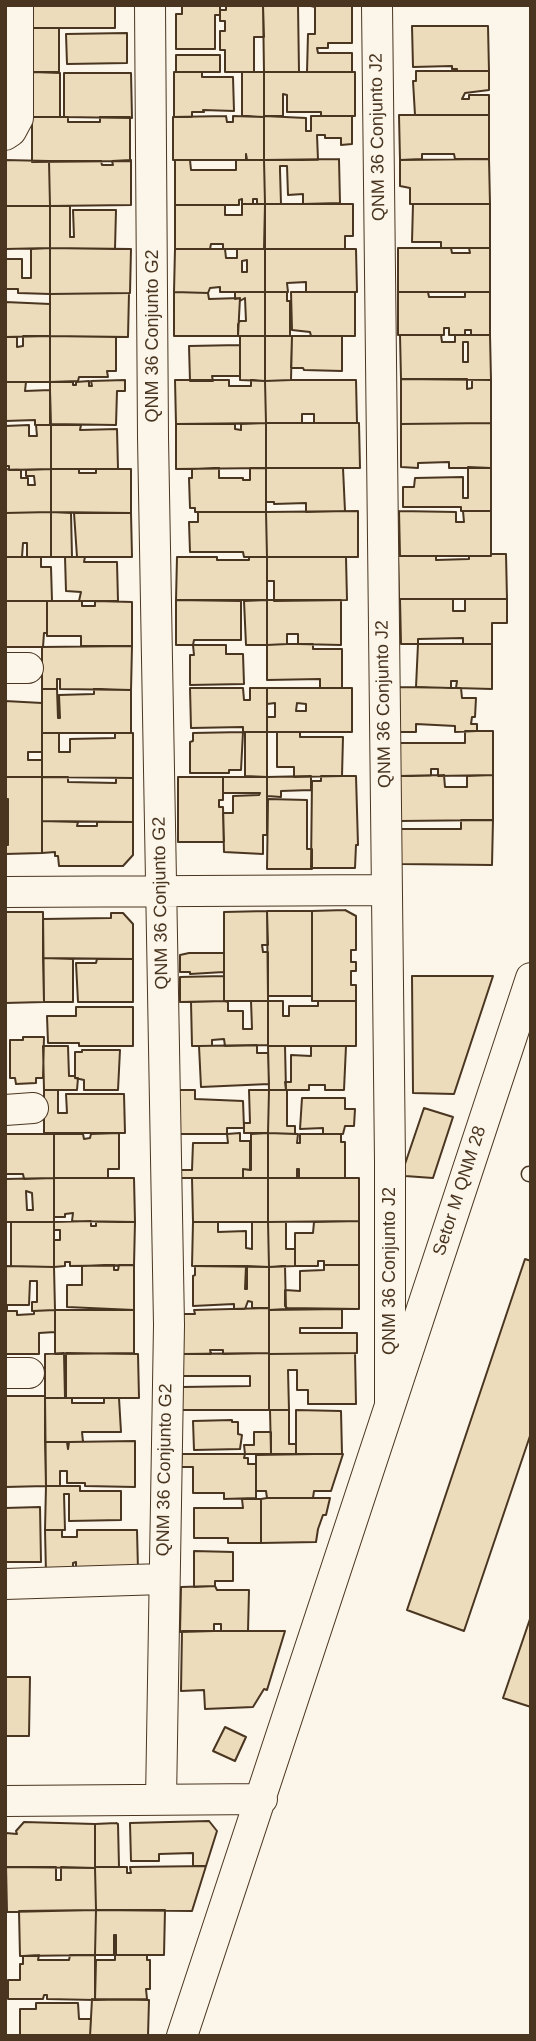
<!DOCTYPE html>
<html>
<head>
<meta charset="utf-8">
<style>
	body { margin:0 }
	#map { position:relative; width:536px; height:2041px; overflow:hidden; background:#fbf6e9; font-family:Helvetica,sans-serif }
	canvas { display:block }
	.frame { position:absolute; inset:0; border:7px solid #4a3520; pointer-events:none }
</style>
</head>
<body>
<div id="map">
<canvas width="536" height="2041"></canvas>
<div class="frame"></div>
</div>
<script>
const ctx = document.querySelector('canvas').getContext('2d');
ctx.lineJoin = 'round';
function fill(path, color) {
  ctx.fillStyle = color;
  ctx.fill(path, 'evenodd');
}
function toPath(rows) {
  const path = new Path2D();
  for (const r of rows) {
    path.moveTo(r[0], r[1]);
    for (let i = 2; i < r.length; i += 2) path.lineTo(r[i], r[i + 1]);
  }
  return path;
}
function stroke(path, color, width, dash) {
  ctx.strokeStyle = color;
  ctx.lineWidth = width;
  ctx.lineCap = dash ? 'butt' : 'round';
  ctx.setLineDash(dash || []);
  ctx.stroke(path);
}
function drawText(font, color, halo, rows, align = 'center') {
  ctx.font = font + ' Helvetica,sans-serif';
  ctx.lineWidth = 5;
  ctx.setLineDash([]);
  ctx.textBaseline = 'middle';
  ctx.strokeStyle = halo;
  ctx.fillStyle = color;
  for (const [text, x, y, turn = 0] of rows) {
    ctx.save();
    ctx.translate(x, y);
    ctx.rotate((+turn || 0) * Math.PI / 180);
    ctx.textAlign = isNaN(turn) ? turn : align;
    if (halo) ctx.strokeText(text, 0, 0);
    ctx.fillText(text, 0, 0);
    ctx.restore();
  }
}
const building = toPath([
	[33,5,115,5,115,28,33,28,33,5],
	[182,5,220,5,220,15,215,15,215,49,176,49,176,14,182,14,182,5],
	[224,5,263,5,264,37,254,37,254,72,225,72,225,50,220,50,220,31,225,31,225,21,220,21,220,10,226,10,226,5,224,5],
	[263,5,298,5,299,72,264,72,263,5],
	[307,5,352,5,352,43,328,43,328,48,317,48,318,53,352,53,352,72,307,72,308,34,315,34,315,7,307,5],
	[412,26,488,26,489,71,457,71,457,69,452,69,452,66,413,67,412,26],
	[33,28,59,28,59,72,33,72,33,28],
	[127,33,127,63,67,64,66,34,127,33],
	[176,55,220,55,220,72,176,72,176,55],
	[416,71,489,71,489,90,465,93,462,99,469,99,469,95,489,95,489,115,415,115,413,81,416,81,416,71],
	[33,72,60,73,60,117,32,117,33,72],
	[174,72,202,72,202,77,233,77,234,111,203,110,204,112,192,112,192,117,174,117,174,72],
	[242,72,264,72,264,117,242,116,242,72],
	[264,72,355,72,355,116,321,116,321,112,287,112,287,95,283,94,283,116,264,116,264,72],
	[64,73,131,73,132,118,64,117,64,73],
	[399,115,489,115,489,159,455,159,454,154,422,154,422,159,400,160,399,115],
	[226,116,227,122,233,122,233,116,264,117,264,160,247,160,246,154,246,160,173,160,173,117,226,116],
	[264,116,306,118,306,131,311,131,311,116,352,116,352,144,341,145,341,138,325,138,325,135,317,135,318,160,264,160,264,116],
	[32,117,68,117,68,122,100,122,100,117,130,117,130,161,32,162,32,117],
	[339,159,340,203,303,204,303,194,288,195,287,166,280,166,280,170,281,204,265,204,264,160,339,159],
	[489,159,490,204,410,204,410,188,400,186,400,160,489,159],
	[5,160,49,161,50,206,5,206,5,160],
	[131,160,131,205,50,206,49,161,101,161,102,165,113,165,112,161,131,160],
	[175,160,190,160,191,170,236,170,236,160,264,160,265,204,257,204,257,199,253,199,253,204,242,204,242,199,239,200,239,205,175,205,175,160],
	[242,204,265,204,264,249,223,249,223,244,211,244,210,249,175,249,175,205,225,205,225,215,242,215,242,204],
	[265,204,353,204,353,236,345,236,345,249,265,249,265,204],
	[413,204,490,204,490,248,441,248,441,242,412,242,413,204],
	[5,206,50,206,50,248,6,249,5,206],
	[50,206,70,206,70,237,74,237,73,210,116,210,115,249,50,248,50,206],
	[50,248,50,294,18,293,18,289,5,289,5,259,22,259,22,278,31,278,31,249,50,248],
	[50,248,131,249,130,293,50,294,50,248],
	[398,248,451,248,452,253,470,253,469,248,490,248,490,292,398,292,398,248],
	[175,249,225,249,226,258,237,258,237,249,265,249,265,292,220,292,220,287,210,288,208,293,174,292,175,249],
	[247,260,247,272,242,272,242,261,247,260],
	[265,249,356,249,357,292,306,292,306,282,287,283,288,292,265,292,265,249],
	[174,292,208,293,209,299,240,298,238,336,174,336,174,292],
	[235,292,265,292,265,336,238,336,238,324,240,321,246,321,245,298,240,301,240,298,235,299,235,292],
	[265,292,287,292,287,301,290,301,290,336,265,336,265,292],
	[291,292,355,292,355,336,311,336,310,332,292,330,291,292],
	[398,292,428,292,429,297,465,297,465,292,490,292,490,335,471,335,471,330,465,330,465,335,449,335,449,328,444,328,444,335,398,335,398,292],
	[129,293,128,337,50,336,50,294,129,293],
	[5,302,50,304,50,336,5,337,5,302],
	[400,335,441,335,442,342,455,342,455,335,490,335,491,380,401,379,400,335],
	[463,342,468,342,468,362,463,362,463,342],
	[23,336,50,336,50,382,5,382,5,337,17,337,17,347,23,346,23,336],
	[50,336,116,337,116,371,107,371,108,377,79,377,78,381,50,382,50,336],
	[240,336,265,336,265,381,240,380,240,336],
	[265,336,292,336,291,380,265,381,265,336],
	[292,336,342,336,342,371,304,370,303,368,291,368,292,336],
	[240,345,240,376,212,376,213,381,190,381,189,346,240,345],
	[401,379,467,379,467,389,472,388,472,380,491,380,491,423,401,424,401,379],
	[125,380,125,391,117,391,116,425,50,424,50,382,73,382,73,385,76,385,76,382,89,381,89,386,92,386,91,381,125,380],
	[175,380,229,380,229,386,251,386,251,380,265,381,266,423,176,424,175,380],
	[291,380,356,380,357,423,314,423,314,414,302,414,302,423,266,423,265,381,291,380],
	[5,382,26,382,25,391,50,390,51,425,35,425,35,420,5,421,5,382],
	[266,423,266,468,176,469,176,424,235,424,235,429,241,430,241,424,266,423],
	[266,423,359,423,360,468,266,468,266,423],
	[491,423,491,468,449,468,449,462,418,463,418,468,401,467,401,424,491,423],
	[29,425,29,436,37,436,36,425,51,425,51,469,9,470,9,466,5,466,5,469,5,426,29,425],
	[51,425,81,425,80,430,117,429,118,469,51,469,51,425],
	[468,467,491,468,491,511,461,511,461,507,403,507,403,487,414,487,415,478,463,477,463,498,468,498,468,467],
	[219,468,219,478,243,478,243,480,250,480,250,468,266,468,266,512,195,512,195,508,190,508,189,478,192,478,192,469,219,468],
	[266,468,343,468,345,511,306,512,306,503,274,504,274,502,266,502,266,468],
	[5,469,21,470,21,478,28,478,28,485,35,485,34,476,26,476,26,470,51,469,51,512,5,513,5,469],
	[51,469,79,469,79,473,96,473,96,469,131,469,131,513,51,512,51,469],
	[358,511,358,557,267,557,266,512,358,511],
	[399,511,456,512,456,522,464,522,463,511,491,511,491,556,400,556,399,511],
	[51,512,71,513,72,557,51,557,51,512],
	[51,512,51,557,27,557,27,543,23,543,22,557,5,557,5,513,51,512],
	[198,512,266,512,267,557,244,557,243,552,190,552,189,522,198,522,198,512],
	[74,513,131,513,132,557,77,557,74,513],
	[491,554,506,554,507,599,399,599,398,556,436,556,436,560,469,559,469,556,491,556,491,554],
	[5,557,41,557,41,567,51,567,52,601,5,601,5,557],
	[65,557,85,557,84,562,117,562,118,601,79,601,81,592,66,591,65,557],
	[177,557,217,557,217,560,249,560,249,557,267,557,267,600,176,600,177,557],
	[267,557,346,557,347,600,274,601,274,581,267,581,267,557],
	[400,599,453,599,453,611,465,611,465,599,507,599,507,623,492,623,492,644,463,644,463,638,418,639,418,644,401,644,400,599],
	[176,600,241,601,241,640,194,640,193,645,176,645,176,600],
	[267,600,341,600,341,645,298,644,298,634,287,634,287,644,267,645,267,600],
	[267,600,267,645,246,645,244,601,267,600],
	[5,601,47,601,47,633,44,633,43,647,5,647,5,601],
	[47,601,82,601,82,606,95,606,95,601,132,602,132,646,81,646,81,636,47,636,47,601],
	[287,644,313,644,313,649,342,649,342,688,320,688,320,679,267,680,267,645,287,644],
	[418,644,492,644,492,689,456,688,457,681,451,681,451,688,416,687,418,644],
	[193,645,226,645,226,654,243,654,244,684,190,685,190,655,194,655,193,645],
	[132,646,131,690,60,689,60,679,57,679,57,689,42,689,42,647,132,646],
	[399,687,461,688,462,698,476,698,475,717,472,717,471,724,477,724,477,731,455,732,455,726,416,724,416,732,400,732,399,687],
	[190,688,243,688,244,700,250,700,250,688,267,688,267,732,243,732,243,727,191,728,190,688],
	[267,688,352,688,352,732,267,732,267,717,275,717,275,703,267,704,267,688],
	[297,703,306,704,306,711,296,711,297,703],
	[42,689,57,689,58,718,60,718,59,695,94,694,94,689,131,690,131,733,42,733,42,689],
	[5,701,42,703,42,752,28,752,28,760,42,760,42,777,5,777,5,701],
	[465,731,493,731,493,775,438,776,438,769,431,769,431,776,400,776,399,743,465,743,465,731],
	[243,732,241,770,229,770,229,773,190,773,190,742,193,741,193,733,243,732],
	[245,732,267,732,267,777,245,776,245,732],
	[277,732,300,732,300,737,343,737,342,776,294,777,294,767,277,767,277,732],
	[42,733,59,733,59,752,70,752,70,739,115,738,115,733,133,733,133,778,42,777,42,733],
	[444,775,445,787,467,787,467,776,493,775,493,820,400,821,400,776,444,775],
	[311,776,311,790,281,791,281,797,267,796,267,777,311,776],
	[321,776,356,776,358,845,356,845,355,868,311,868,312,781,321,781,321,776],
	[5,777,42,777,42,853,5,854,5,845,8,845,8,799,5,799,5,777],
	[42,777,68,777,68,782,116,783,116,778,133,778,133,822,42,821,42,777],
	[178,777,223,777,223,800,219,800,219,807,223,807,224,842,178,842,178,777],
	[223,777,267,777,267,835,263,835,263,854,224,852,223,813,233,813,233,796,259,795,260,793,223,793,223,777],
	[268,799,307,800,307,849,312,849,312,869,267,869,268,799],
	[461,820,493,820,492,865,400,864,400,829,461,829,461,820],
	[42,821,78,822,77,826,97,826,97,822,133,822,133,855,123,866,59,866,58,856,55,856,55,852,42,853,42,821],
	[345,910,356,916,356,950,351,950,351,962,356,962,356,971,351,971,351,985,356,985,356,1001,312,1001,312,911,345,910],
	[267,911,268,945,262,945,263,952,268,952,268,1001,224,1001,224,912,267,911],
	[267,911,312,911,312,996,268,996,267,911],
	[5,912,43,912,44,1002,5,1003,5,912],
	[111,913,123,913,133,924,133,959,43,958,43,919,111,918,111,913],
	[189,953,224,953,224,972,190,974,190,972,180,972,180,955,189,953],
	[43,958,73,959,73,1002,44,1002,43,958],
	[97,959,133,959,133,1002,78,1002,76,963,96,963,97,959],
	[224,976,224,1001,180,1002,180,977,224,976],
	[412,976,493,976,454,1094,413,1093,412,976],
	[224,1001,228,1002,228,1011,243,1011,243,1029,252,1029,251,1001,268,1001,268,1045,225,1046,224,1039,212,1040,212,1046,192,1046,191,1002,224,1001],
	[268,1001,283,1001,283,1016,289,1016,289,1006,318,1006,318,1001,356,1001,356,1046,268,1046,268,1001],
	[76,1007,133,1007,133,1046,79,1046,79,1043,48,1043,47,1016,76,1016,76,1007],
	[23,1037,44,1037,43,1078,36,1078,36,1083,16,1084,15,1078,10,1078,10,1040,23,1040,23,1037],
	[257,1045,257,1053,268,1053,269,1084,201,1087,199,1046,257,1045],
	[43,1046,68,1046,69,1076,75,1076,75,1078,78,1078,77,1090,44,1090,43,1046],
	[268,1046,285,1046,286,1090,269,1090,268,1046],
	[311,1046,346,1046,344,1090,325,1090,325,1085,309,1085,309,1090,286,1090,285,1082,291,1082,291,1055,311,1056,311,1046],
	[82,1050,120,1050,118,1090,84,1090,84,1080,75,1078,75,1052,82,1052,82,1050],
	[44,1090,58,1090,58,1113,67,1113,66,1094,124,1094,125,1133,44,1133,44,1090],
	[177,1090,195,1090,195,1099,243,1101,244,1128,227,1128,227,1134,178,1134,177,1090],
	[249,1090,269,1090,268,1133,244,1133,244,1123,250,1123,249,1090],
	[269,1090,287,1090,287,1126,295,1126,295,1134,268,1133,269,1090],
	[302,1098,345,1098,345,1109,355,1109,354,1126,345,1126,343,1134,323,1134,323,1128,300,1129,302,1098],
	[424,1108,453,1117,433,1178,405,1176,405,1164,424,1108],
	[119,1133,119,1169,108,1169,108,1178,54,1178,54,1134,83,1134,84,1139,90,1138,91,1134,119,1133],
	[240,1133,240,1141,250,1141,250,1170,243,1169,243,1178,181,1178,181,1170,192,1170,193,1143,228,1143,227,1134,240,1133],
	[268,1133,298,1134,297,1143,300,1143,300,1134,341,1134,341,1142,345,1142,345,1178,299,1178,299,1169,297,1169,297,1178,268,1178,268,1133],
	[268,1133,268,1178,243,1178,243,1169,251,1170,251,1134,268,1133],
	[5,1134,54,1134,54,1178,24,1179,23,1174,5,1174,5,1134],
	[54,1178,54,1222,5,1222,5,1179,54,1178],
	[26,1191,32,1193,33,1210,27,1210,26,1191],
	[54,1178,134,1178,135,1222,72,1221,73,1213,65,1214,65,1217,54,1217,54,1178],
	[192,1178,268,1178,268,1222,193,1222,192,1178],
	[268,1178,359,1178,359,1221,268,1222,268,1178],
	[91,1221,91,1226,96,1226,96,1222,135,1222,134,1265,70,1266,70,1262,65,1262,65,1266,54,1267,54,1240,60,1240,60,1230,54,1230,54,1222,91,1221],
	[359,1221,359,1265,324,1265,324,1261,318,1261,318,1266,295,1266,295,1233,313,1233,314,1222,359,1221],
	[11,1222,54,1222,54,1267,11,1266,11,1222],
	[193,1222,218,1222,218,1232,246,1231,246,1248,252,1249,252,1222,268,1222,269,1267,192,1266,193,1222],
	[268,1222,286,1222,286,1249,295,1249,295,1266,269,1267,268,1222],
	[525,1259,531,1261,531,1433,464,1631,407,1610,525,1259],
	[114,1265,114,1270,118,1270,119,1265,134,1265,134,1310,67,1307,67,1285,82,1285,82,1266,114,1265],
	[324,1265,359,1265,359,1309,287,1308,285,1306,285,1290,300,1291,300,1271,324,1270,324,1265],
	[5,1266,54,1267,55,1310,32,1311,32,1302,37,1302,37,1281,30,1281,29,1305,7,1305,7,1311,5,1311,5,1266],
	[195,1266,246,1266,245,1289,247,1289,247,1266,269,1267,269,1308,252,1308,252,1302,248,1301,245,1309,234,1309,234,1304,193,1306,193,1276,195,1275,195,1266],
	[285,1266,286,1309,269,1310,269,1267,285,1266],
	[269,1308,269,1353,223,1354,223,1350,210,1350,211,1354,182,1354,181,1314,195,1314,194,1310,269,1308],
	[342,1309,342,1328,300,1328,300,1333,357,1333,357,1353,269,1354,269,1310,342,1309],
	[55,1310,55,1332,39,1333,39,1354,5,1354,5,1311,17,1311,17,1315,34,1314,34,1311,55,1310],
	[55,1310,134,1310,134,1353,55,1354,55,1310],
	[64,1353,65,1398,45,1398,45,1354,64,1353],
	[66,1353,138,1354,139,1398,66,1398,66,1353],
	[269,1353,269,1410,182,1410,182,1387,250,1386,250,1376,182,1376,182,1354,269,1353],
	[355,1353,356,1404,308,1404,308,1390,297,1390,297,1370,288,1370,289,1410,269,1410,269,1354,355,1353],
	[5,1396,45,1396,46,1486,5,1487,5,1396],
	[45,1398,72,1398,72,1403,104,1403,104,1398,119,1398,121,1432,82,1432,83,1442,45,1442,45,1398],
	[270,1410,289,1410,289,1444,296,1444,296,1454,271,1454,270,1410],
	[296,1410,341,1411,342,1454,296,1454,296,1410],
	[232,1420,232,1422,238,1422,238,1434,242,1435,240,1449,194,1450,193,1421,232,1420],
	[254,1432,271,1432,271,1454,245,1454,244,1445,254,1445,254,1432],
	[135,1441,135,1487,85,1486,85,1483,67,1483,67,1471,60,1471,60,1486,46,1486,45,1442,67,1442,68,1449,69,1442,135,1441],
	[182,1454,245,1454,244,1458,248,1458,248,1464,256,1464,256,1498,224,1499,224,1493,193,1493,193,1467,181,1467,182,1454],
	[314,1454,343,1454,331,1491,314,1491,313,1498,267,1498,266,1491,256,1491,256,1455,314,1454],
	[46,1486,80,1486,80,1491,121,1491,121,1520,69,1521,69,1494,64,1494,65,1530,45,1530,46,1486],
	[267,1498,330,1498,326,1515,323,1515,318,1529,316,1542,261,1543,261,1499,267,1498],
	[242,1499,261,1499,261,1543,228,1543,228,1538,194,1538,194,1508,243,1508,242,1499],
	[40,1507,41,1562,5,1562,5,1508,40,1507],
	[45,1530,62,1530,62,1537,77,1537,77,1530,137,1530,138,1570,76,1574,76,1562,73,1563,73,1574,46,1574,45,1530],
	[194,1551,233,1552,233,1581,215,1581,215,1586,194,1587,194,1551],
	[215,1586,217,1590,249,1590,248,1631,221,1631,221,1624,214,1624,214,1631,180,1632,181,1587,215,1586],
	[531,1616,531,1707,503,1698,531,1616],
	[182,1631,285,1631,267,1690,264,1689,253,1707,205,1709,204,1690,181,1691,182,1631],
	[5,1677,30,1677,29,1736,5,1736,5,1677],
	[225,1727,246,1737,235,1761,213,1751,225,1727],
	[209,1821,217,1831,206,1866,193,1866,193,1853,159,1854,159,1861,131,1861,130,1823,209,1821],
	[24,1822,95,1824,95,1868,6,1867,6,1833,17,1834,16,1831,24,1822],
	[116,1823,118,1824,119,1867,95,1867,95,1824,116,1823],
	[206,1866,192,1911,96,1910,95,1867,127,1867,127,1873,131,1873,130,1867,206,1866],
	[6,1867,56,1867,56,1880,61,1880,61,1867,95,1868,96,1910,7,1912,6,1867],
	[96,1910,95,1955,20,1956,19,1911,96,1910],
	[96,1910,165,1910,164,1955,116,1955,116,1935,114,1935,114,1955,95,1955,96,1910],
	[39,1955,38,1960,69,1960,70,1955,95,1955,95,2000,47,1999,47,1995,44,1995,43,1999,8,1999,8,1980,20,1980,20,1964,23,1964,23,1956,39,1955],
	[115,1955,147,1955,147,1960,150,1960,150,1989,146,1989,147,1999,95,2000,96,1960,115,1960,115,1955],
	[92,1999,149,2000,148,2036,90,2036,92,1999],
	[36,2003,78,2003,79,2019,91,2019,90,2036,20,2036,20,2009,36,2009,36,2003]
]);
const lane = toPath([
	[529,1174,531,1174]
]);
const street = toPath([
	[150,5,153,437,169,1325,161,1800],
	[377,5,390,1161,390,1403],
	[5,135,11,131,18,118,18,5],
	[5,668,28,668],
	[5,892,386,890],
	[5,1110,33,1108],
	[5,1373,29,1373],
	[5,1584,163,1579],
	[5,1801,262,1799],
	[182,2036,531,978]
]);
const streetNames = [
	["QNM 36 Conjunto J2",378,137,-91],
	["QNM 36 Conjunto G2",153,336,-90],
	["QNM 36 Conjunto J2",384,704,-91],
	["QNM 36 Conjunto G2",161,903,-91],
	["Setor M QNM 28",460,1191,-72],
	["QNM 36 Conjunto J2",390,1271,-90],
	["QNM 36 Conjunto G2",165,1470,-89]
];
fill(building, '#ecdcbc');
stroke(building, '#4a3520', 2);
stroke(lane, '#4a3520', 17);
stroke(street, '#4a3520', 32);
stroke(lane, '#fbf6e9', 14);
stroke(street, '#fbf6e9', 30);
drawText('18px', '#4a3520', '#fbf6e9', streetNames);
</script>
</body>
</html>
